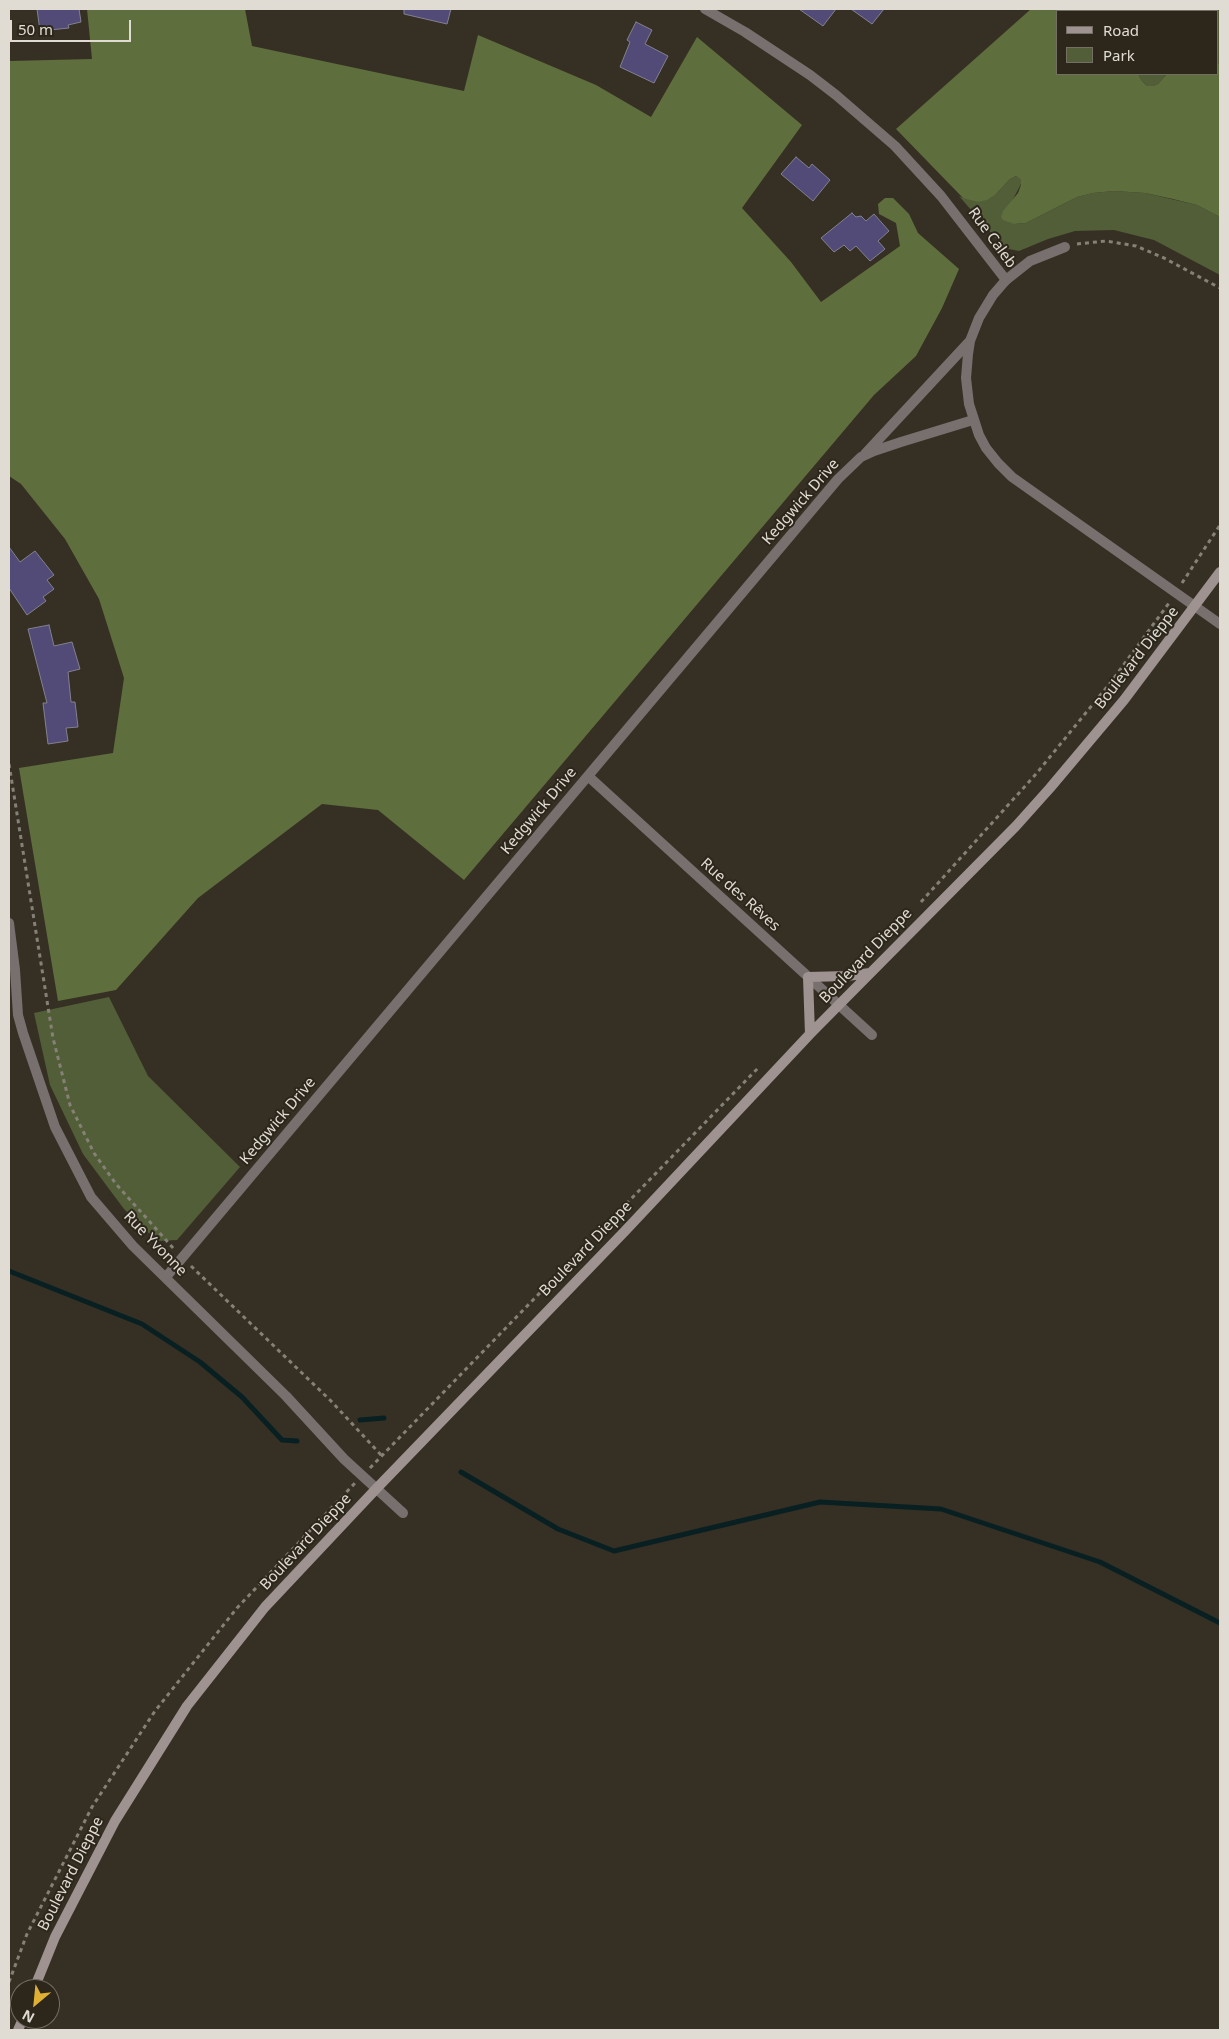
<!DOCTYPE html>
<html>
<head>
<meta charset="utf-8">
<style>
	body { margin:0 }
	#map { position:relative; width:1229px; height:2039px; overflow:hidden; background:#363024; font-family:"Noto Sans",sans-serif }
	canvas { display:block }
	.frame { position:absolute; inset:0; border:10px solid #e0dcd4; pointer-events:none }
	.legend { position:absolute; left:1056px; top:10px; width:162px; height:65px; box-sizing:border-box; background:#2c261b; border:1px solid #746f65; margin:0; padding:6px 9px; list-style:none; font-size:15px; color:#e0dcd4 }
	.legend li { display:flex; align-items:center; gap:10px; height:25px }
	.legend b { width:25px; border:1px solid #746f65 }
	.north { position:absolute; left:10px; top:1979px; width:50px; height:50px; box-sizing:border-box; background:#2c261b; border:1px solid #746f65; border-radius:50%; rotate:208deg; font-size:14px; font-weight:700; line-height:20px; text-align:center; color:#e0dcd4 }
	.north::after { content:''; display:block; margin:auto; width:18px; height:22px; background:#e0b034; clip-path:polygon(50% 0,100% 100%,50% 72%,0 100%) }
	.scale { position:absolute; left:10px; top:20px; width:121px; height:22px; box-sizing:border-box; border:2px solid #e0dcd4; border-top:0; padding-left:6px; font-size:15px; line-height:18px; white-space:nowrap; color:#e0dcd4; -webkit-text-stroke:4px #2c261b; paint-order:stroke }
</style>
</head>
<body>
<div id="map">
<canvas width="1229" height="2039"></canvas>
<div class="frame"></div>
<ul class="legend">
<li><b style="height:6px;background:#9f9391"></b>Road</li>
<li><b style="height:14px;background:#525e38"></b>Park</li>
</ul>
<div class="north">N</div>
<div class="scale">50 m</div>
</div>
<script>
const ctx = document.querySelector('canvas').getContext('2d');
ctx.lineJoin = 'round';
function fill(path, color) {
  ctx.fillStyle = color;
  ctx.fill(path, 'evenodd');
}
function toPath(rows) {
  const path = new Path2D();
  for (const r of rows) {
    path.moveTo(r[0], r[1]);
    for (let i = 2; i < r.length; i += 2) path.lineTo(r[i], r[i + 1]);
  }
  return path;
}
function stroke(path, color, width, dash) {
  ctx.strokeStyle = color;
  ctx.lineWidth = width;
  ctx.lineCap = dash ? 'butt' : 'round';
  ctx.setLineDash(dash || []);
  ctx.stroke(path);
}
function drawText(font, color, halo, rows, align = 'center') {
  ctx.font = font + ' "Noto Sans",sans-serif';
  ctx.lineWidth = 4;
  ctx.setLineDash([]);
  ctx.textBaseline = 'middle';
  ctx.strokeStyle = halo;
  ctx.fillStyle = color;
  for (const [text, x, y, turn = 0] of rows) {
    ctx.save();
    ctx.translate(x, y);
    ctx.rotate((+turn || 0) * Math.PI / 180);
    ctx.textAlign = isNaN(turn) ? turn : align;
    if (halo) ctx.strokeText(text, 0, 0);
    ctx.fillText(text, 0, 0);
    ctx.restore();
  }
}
const green = toPath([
	[1116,9,1220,9,1220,64,1218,63,1218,11,1117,11],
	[1138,74,1167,74,1158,84,1153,86,1147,86,1142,81],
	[1016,176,1021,180,1021,184,1012,201,1014,224,1026,223,1077,197,1093,193,1114,191,1145,193,1197,205,1220,217,1220,275,1154,240,1114,230,1075,231,1048,239,1019,251,1004,248,959,196,963,198,996,194,1010,179],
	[109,997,148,1076,240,1167,177,1240,157,1241,124,1209,83,1154,50,1085,34,1013]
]);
const forest = toPath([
	[87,9,245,9,252,46,464,91,478,35,596,85,651,117,697,37,802,125,742,208,791,262,821,302,900,246,896,223,879,214,878,204,885,198,893,198,909,214,918,233,959,269,942,308,916,356,874,395,464,880,378,810,322,804,198,898,116,990,58,1001,19,768,113,753,124,678,99,599,65,539,21,484,9,476,9,61,92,59],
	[1031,9,1116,9,1117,11,1058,11,1058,74,1138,74,1142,81,1147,86,1153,86,1158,84,1167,74,1218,74,1218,63,1220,64,1220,217,1197,205,1173,199,1145,193,1114,191,1093,193,1077,197,1026,223,1014,224,1003,220,1001,217,1003,211,1018,193,1021,185,1021,180,1016,176,1010,179,996,194,987,200,978,202,963,198,896,129]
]);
const stream = toPath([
	[9,1271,142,1324,200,1362,242,1397,282,1440,297,1441],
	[360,1420,384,1418],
	[461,1472,558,1529,614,1551,820,1502,941,1509,1100,1562,1220,1623]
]);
const building = toPath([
	[37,9,79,9,81,22,68,25,69,28,40,31,37,9],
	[404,9,451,9,447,24,404,14,404,9],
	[799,9,836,9,823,26,799,9],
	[851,9,884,9,872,24,851,9],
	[636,22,652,30,645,44,668,56,654,83,620,67,630,42,627,40,636,22],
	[796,157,809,168,812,164,830,180,813,201,781,174,796,157],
	[852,213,856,217,861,216,866,221,874,214,889,231,878,241,885,249,870,261,856,246,850,251,844,245,834,252,821,238,852,213],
	[9,547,20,562,35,551,54,575,47,580,54,589,43,597,46,601,27,615,9,588,9,547],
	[49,625,54,646,72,642,80,669,68,672,71,702,75,702,78,727,66,728,68,741,48,744,43,703,47,703,28,629,49,625]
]);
const path = toPath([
	[1077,244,1106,241,1136,246,1164,258,1220,288],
	[1182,583,1220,525],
	[9,764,53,1038,70,1105,94,1153,116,1184,174,1249],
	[921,902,1036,774,1111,682,1169,603],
	[191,1266,331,1401,382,1456],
	[370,1468,759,1067],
	[9,1982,27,1934,92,1807,155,1711,237,1608,355,1483]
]);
const minor = toPath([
	[705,9,745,32,810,75,836,95,895,146,941,196,1006,280,1030,261,1065,247],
	[9,923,15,970,18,1015,23,1033,55,1127,91,1197,133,1246,286,1396,344,1459,403,1513]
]);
const tertiary = toPath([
	[1006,280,993,295,979,318,970,341,968,354,966,378,969,404,979,435,986,448,998,463,1012,477,1220,624],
	[865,454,969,342],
	[588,776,872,1035],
	[166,1277,838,479,861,457,874,451,901,442,973,420]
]);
const secondary = toPath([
	[810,1034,808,977,847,976,870,973],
	[34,1989,55,1937,115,1821,187,1706,265,1607,376,1489,625,1231,810,1034,1016,826,1050,788,1124,700,1220,572],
	[18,2030,23,2019]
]);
const streetNames = [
	["Rue Caleb",992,238,54],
	["Kedgwick Drive",801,502,-49],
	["Boulevard Dieppe",1137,658,-52],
	["Kedgwick Drive",539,811,-50],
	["Rue des Rêves",740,895,42],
	["Boulevard Dieppe",866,956,-46],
	["Kedgwick Drive",278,1121,-50],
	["Rue Yvonne",155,1244,46],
	["Boulevard Dieppe",586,1249,-46],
	["Boulevard Dieppe",306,1542,-47],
	["Boulevard Dieppe",71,1874,-63]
];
fill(green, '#525e38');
fill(forest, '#5e6e3d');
stroke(stream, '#092022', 5);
fill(building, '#524a77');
stroke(building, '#83818f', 1);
stroke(path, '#868176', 3, [4, 4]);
stroke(minor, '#77706f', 10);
stroke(tertiary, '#77706f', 10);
stroke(secondary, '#9f9391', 10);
drawText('15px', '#e0dcd4', '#2c261b', streetNames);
</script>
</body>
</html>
